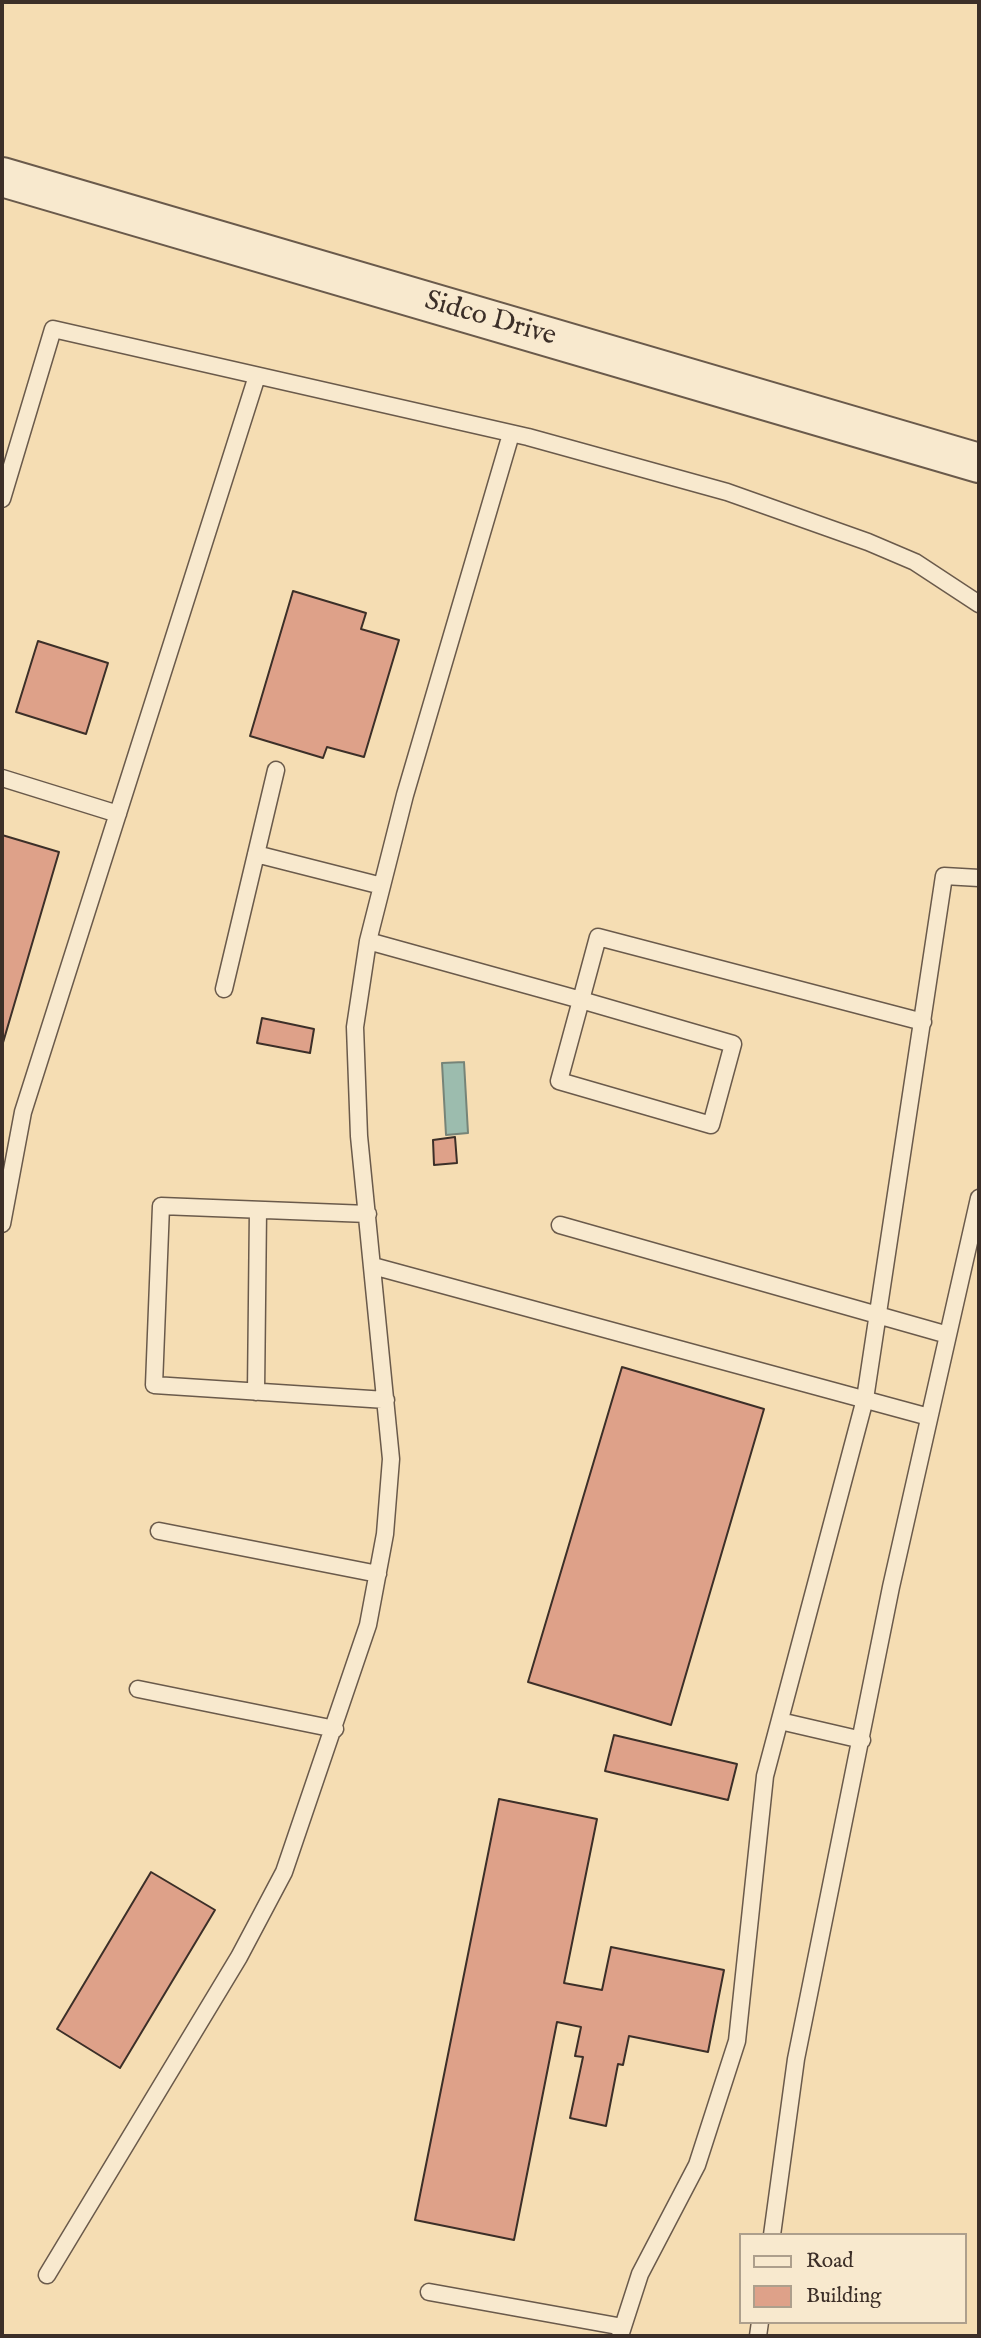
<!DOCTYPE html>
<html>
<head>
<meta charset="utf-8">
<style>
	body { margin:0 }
	#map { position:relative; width:981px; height:2338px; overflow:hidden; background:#f5ddb3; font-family:"IM FELL English",serif }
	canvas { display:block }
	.frame { position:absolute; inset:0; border:4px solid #3c2f28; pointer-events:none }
	.legend { position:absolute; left:739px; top:2233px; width:228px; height:91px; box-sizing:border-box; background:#f8e9ce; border:2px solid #ad9f8c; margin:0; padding:9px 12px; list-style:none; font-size:21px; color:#3c2f28 }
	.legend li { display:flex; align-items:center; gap:14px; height:35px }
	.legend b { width:35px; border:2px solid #ad9f8c }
</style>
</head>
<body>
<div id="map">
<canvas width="981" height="2338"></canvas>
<div class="frame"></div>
<ul class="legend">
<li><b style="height:9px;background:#f8e9ce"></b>Road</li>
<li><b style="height:19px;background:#dea189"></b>Building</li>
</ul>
</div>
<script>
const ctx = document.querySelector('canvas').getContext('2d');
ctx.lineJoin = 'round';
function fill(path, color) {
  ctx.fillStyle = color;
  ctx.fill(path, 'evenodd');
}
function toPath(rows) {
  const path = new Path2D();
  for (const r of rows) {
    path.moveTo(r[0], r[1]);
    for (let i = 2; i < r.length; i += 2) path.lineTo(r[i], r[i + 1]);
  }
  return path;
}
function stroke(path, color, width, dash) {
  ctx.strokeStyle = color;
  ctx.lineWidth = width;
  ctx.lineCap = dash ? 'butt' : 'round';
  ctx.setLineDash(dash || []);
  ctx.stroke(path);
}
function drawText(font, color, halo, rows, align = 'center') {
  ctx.font = font + ' "IM FELL English",serif';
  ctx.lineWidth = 6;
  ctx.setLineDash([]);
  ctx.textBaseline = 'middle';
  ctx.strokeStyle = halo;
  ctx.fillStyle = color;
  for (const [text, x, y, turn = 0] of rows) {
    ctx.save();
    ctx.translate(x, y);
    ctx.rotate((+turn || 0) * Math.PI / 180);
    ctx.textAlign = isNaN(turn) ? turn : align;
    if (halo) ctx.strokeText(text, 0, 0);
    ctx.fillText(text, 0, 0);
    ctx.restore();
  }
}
const water = toPath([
	[464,1062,468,1133,446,1135,442,1063,464,1062]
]);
const building = toPath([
	[293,591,366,613,361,629,399,640,364,757,327,747,323,758,250,736,293,591],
	[38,641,108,663,86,734,16,712,38,641],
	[2,835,59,852,2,1046,2,835],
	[262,1018,314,1029,310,1053,257,1043,262,1018],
	[455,1137,457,1163,434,1165,433,1140,455,1137],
	[622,1367,764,1409,671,1725,528,1682,622,1367],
	[614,1735,737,1764,728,1800,605,1771,614,1735],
	[499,1799,597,1819,564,1983,602,1990,611,1947,724,1970,708,2052,629,2036,623,2065,618,2064,606,2126,570,2118,583,2057,575,2056,581,2027,557,2022,514,2240,415,2220,499,1799],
	[151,1872,215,1910,120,2068,57,2029,151,1872]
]);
const service = toPath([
	[2,499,53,329,528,437,727,492,868,542,915,562,979,604],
	[2,778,118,814],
	[256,854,382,886],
	[368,941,581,1000,733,1044,711,1125,559,1081,581,1000,598,937,923,1022],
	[224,989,276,770],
	[368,1214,161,1206,154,1385,386,1400],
	[2,1224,23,1112,257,376],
	[560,1225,948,1335],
	[373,1266,929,1417],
	[256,1392,258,1210],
	[159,1531,378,1574],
	[138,1689,335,1729],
	[780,1721,862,1740],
	[772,2235,796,2059,891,1587,979,1198],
	[47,2275,239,1957,284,1872,368,1625,385,1534,391,1459,359,1136,355,1027,368,941,405,795,511,434],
	[429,2292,623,2327],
	[620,2336,640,2274,697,2165,737,2041,765,1776,865,1399,944,876,979,878],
	[758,2336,760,2322]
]);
const tertiary = toPath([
	[2,177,979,463]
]);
const streetNames = [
	["Sidco Drive",490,320,16]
];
fill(water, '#9cbcae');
stroke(water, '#768478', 2);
fill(building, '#dea189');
stroke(building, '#3c2f28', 2);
stroke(service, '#6a5a4b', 19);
stroke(tertiary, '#6a5a4b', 42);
stroke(service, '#f8e9ce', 16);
stroke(tertiary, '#f8e9ce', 38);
drawText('28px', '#3c2f28', '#f8e9ce', streetNames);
</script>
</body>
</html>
